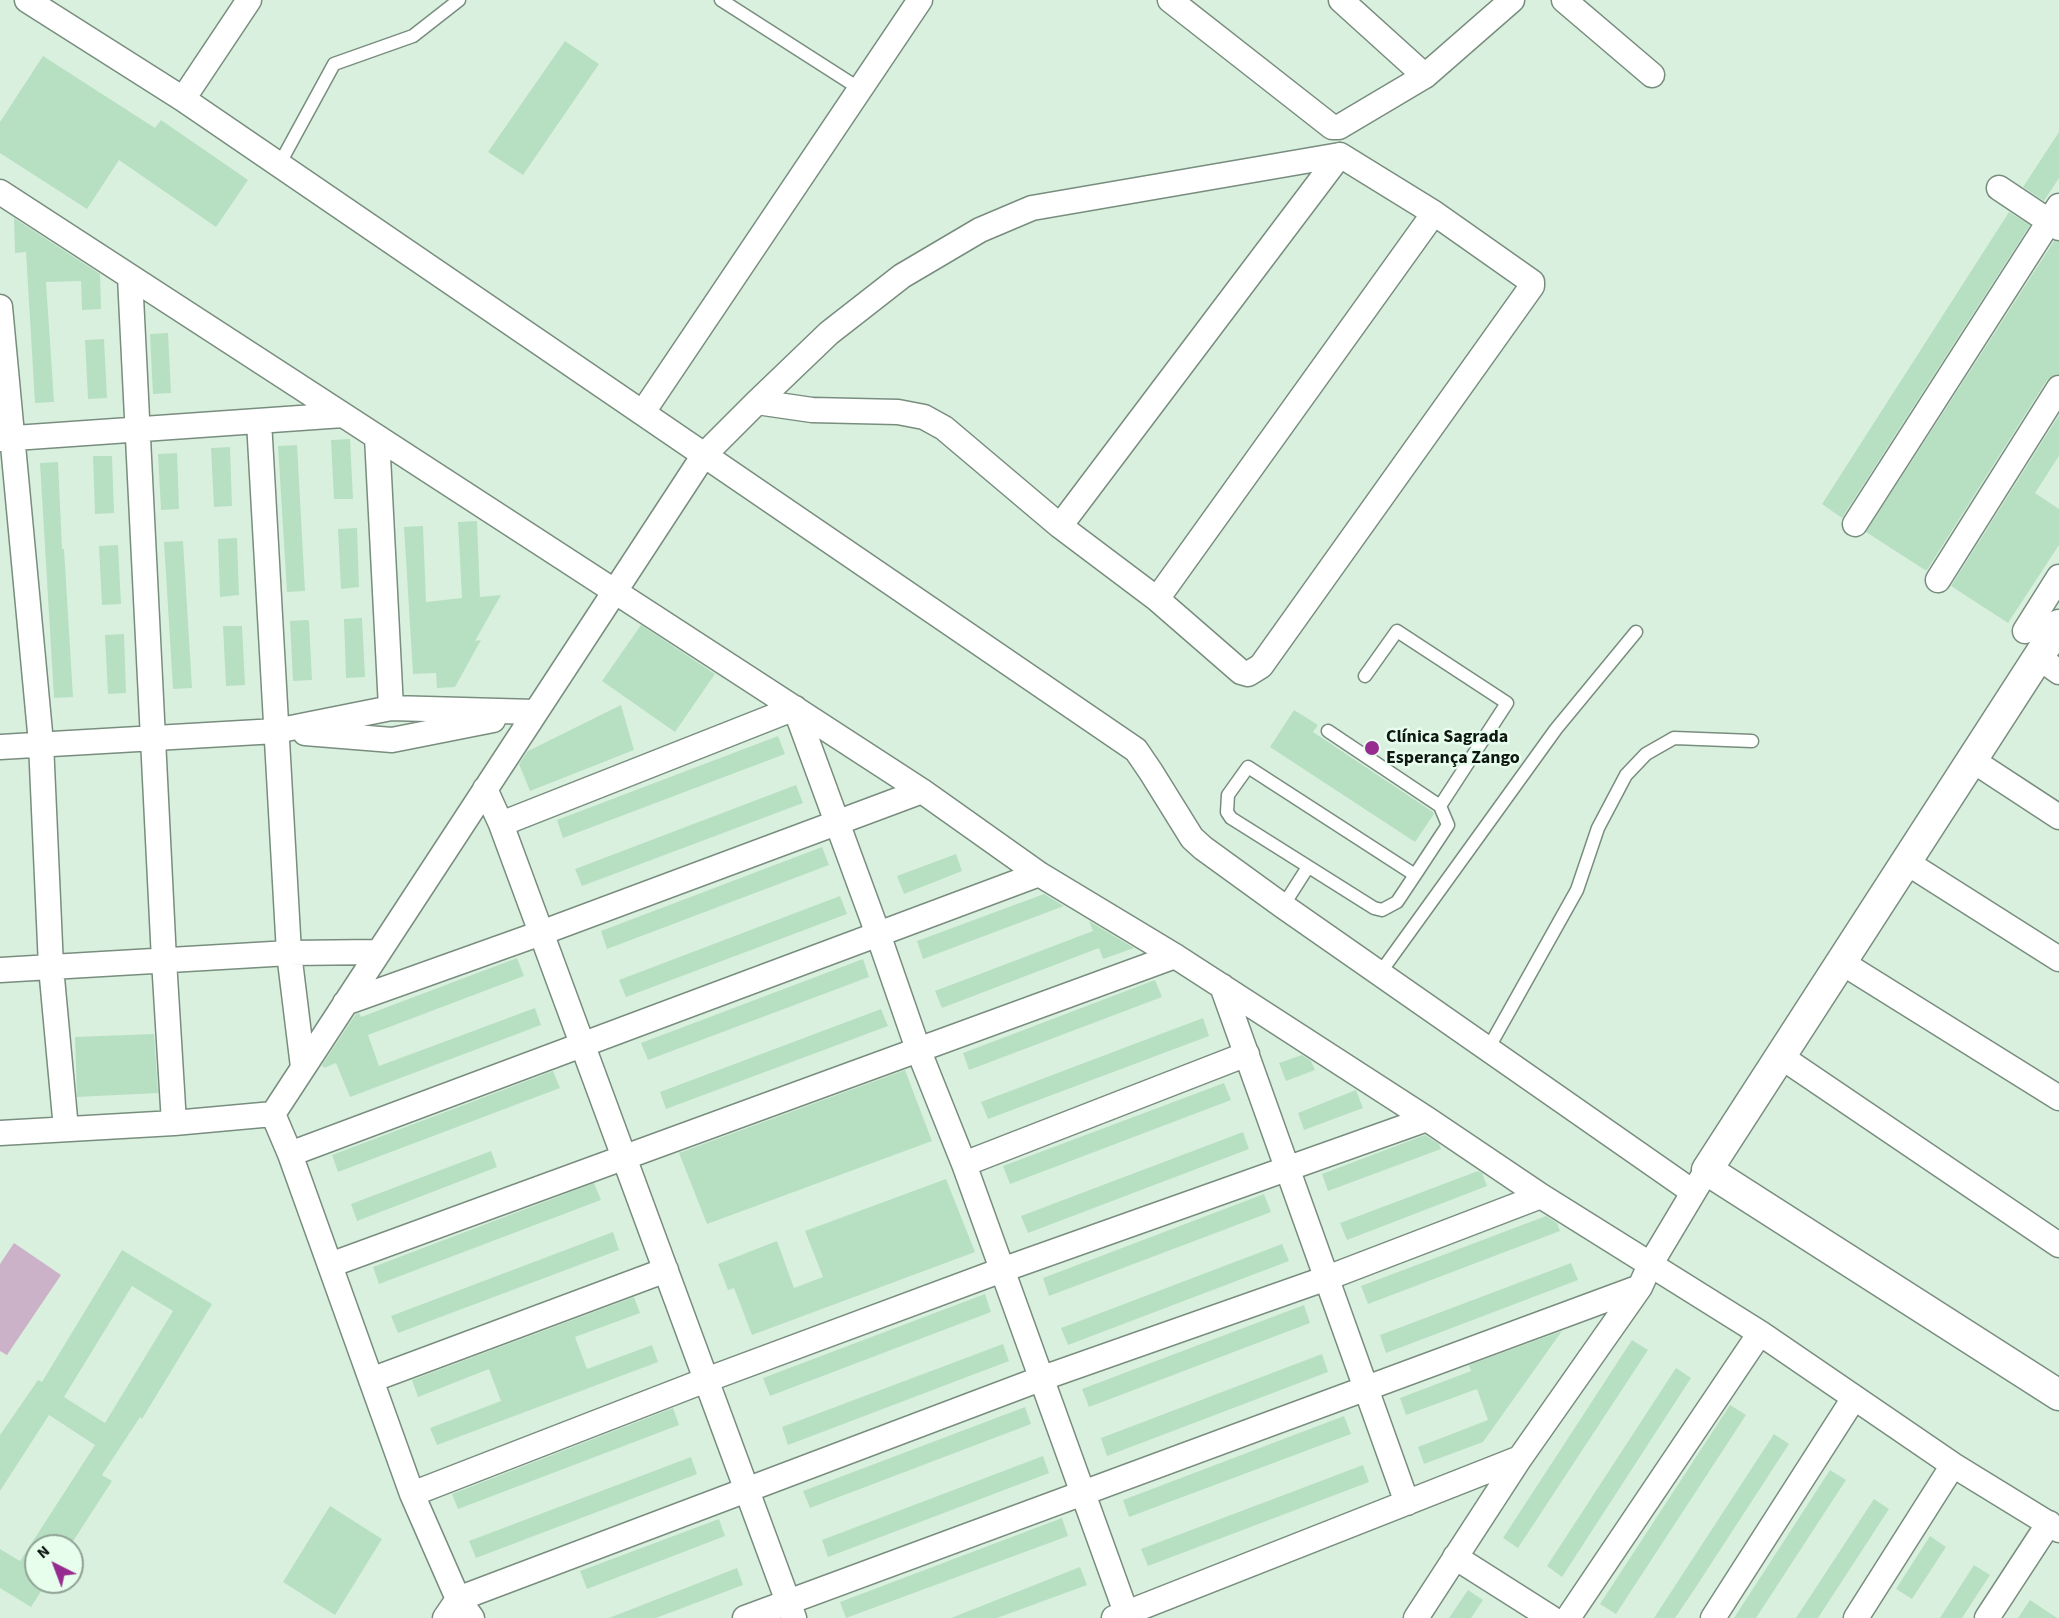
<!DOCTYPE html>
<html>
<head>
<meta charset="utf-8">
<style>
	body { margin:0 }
	#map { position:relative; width:2059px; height:1618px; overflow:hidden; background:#daf0df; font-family:"Source Sans 3",sans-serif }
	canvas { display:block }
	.north { position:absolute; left:24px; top:1534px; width:60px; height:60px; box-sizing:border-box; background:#e7feed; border:2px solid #91a295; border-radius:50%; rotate:318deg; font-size:16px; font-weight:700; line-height:24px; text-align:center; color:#0f1711 }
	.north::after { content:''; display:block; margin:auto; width:21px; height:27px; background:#962c8f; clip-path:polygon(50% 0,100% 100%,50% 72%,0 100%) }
</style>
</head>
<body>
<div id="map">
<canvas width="2059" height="1618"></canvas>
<div class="north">N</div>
</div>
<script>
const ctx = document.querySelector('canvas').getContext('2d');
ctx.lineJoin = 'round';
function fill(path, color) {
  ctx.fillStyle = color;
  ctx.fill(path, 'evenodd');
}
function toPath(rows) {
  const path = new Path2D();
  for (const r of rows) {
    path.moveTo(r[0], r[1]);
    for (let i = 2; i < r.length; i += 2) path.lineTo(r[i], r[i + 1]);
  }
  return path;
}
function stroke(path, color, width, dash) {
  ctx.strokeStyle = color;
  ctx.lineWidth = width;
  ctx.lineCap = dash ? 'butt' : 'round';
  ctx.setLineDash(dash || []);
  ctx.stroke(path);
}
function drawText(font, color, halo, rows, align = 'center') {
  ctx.font = font + ' "Source Sans 3",sans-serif';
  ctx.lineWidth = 5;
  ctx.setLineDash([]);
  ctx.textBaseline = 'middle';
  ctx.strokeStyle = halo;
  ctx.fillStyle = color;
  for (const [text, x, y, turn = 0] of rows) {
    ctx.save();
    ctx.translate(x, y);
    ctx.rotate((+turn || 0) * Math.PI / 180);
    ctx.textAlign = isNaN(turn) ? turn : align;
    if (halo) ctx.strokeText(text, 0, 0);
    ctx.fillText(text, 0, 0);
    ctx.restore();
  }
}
const green = toPath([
	[14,1243,61,1275,7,1355,0,1351,0,1264]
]);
const building = toPath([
	[565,41,599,64,523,175,488,152],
	[43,56,155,128,161,120,248,180,216,227,119,160,87,209,0,153,0,122],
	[2059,132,2059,178,2044,201,2023,187],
	[2009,212,2030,225,1842,518,1822,504],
	[14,218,100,274,101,309,82,310,81,281,46,282,54,402,35,403,26,252,15,253],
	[2054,241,2059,242,2059,374,2052,376,2047,380,1927,570,1925,570,1866,532],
	[168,333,171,393,153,394,150,334],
	[104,339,107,398,88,399,85,340],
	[2059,415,2059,456,2035,493,2059,509,2059,545,2008,623,1951,586],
	[350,439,353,499,334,499,331,440],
	[297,445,305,591,287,592,278,446],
	[230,447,232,506,214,507,211,448],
	[177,453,179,509,161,510,158,454],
	[93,456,112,456,114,513,95,514],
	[58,462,62,549,64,549,73,697,54,698,40,463],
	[477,521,480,597,501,595,475,641,481,640,455,687,437,688,436,673,413,674,404,527,423,526,426,602,462,598,458,522],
	[357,528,359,587,341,589,338,529],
	[237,538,239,595,220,597,218,539],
	[183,541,192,688,173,689,164,542],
	[118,545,121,604,102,605,99,546],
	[362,618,365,677,346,678,344,619],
	[307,620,309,621,312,680,293,681,290,621],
	[641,625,715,674,675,732,602,681],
	[223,626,242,626,245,685,226,686],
	[124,634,126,693,108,694,105,635],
	[621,705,634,750,530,791,519,764,528,751],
	[1294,710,1318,725,1313,732,1433,812,1434,814,1415,842,1270,747],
	[778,736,785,754,563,838,557,820],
	[796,785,803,803,582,886,575,869],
	[822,847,829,865,607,949,601,931],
	[956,854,962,871,904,894,897,876],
	[1044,894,1064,906,923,959,917,941],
	[840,896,847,914,626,997,619,980],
	[1089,921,1134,948,1103,959,1099,948,942,1008,935,991,1093,931],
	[517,958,524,976,368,1035,379,1066,535,1008,541,1025,350,1097,336,1063,324,1068,322,1065,355,1015,359,1013,361,1017],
	[863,959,869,977,648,1060,641,1043],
	[1155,980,1162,997,969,1070,963,1053],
	[881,1009,888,1026,666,1109,660,1092],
	[1203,1018,1209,1036,988,1119,981,1102],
	[154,1034,158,1093,77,1097,75,1037],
	[1302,1055,1311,1061,1315,1070,1286,1081,1279,1063],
	[905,1070,932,1141,707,1224,679,1153],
	[553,1071,560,1088,338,1172,332,1155],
	[1224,1083,1231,1100,1010,1184,1003,1166],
	[1356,1090,1363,1108,1304,1130,1298,1113],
	[1243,1132,1249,1149,1028,1233,1021,1216],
	[1425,1135,1439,1144,1441,1149,1328,1191,1322,1174],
	[491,1151,497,1167,357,1221,351,1204],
	[1478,1171,1482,1173,1487,1186,1347,1240,1340,1223],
	[946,1179,975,1252,752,1335,734,1288,728,1290,718,1264,777,1241,794,1288,823,1277,805,1231],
	[594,1183,601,1200,379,1284,373,1267],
	[1264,1194,1271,1212,1049,1296,1043,1278],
	[1546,1216,1557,1223,1560,1231,1368,1304,1361,1286],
	[613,1232,619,1250,398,1333,391,1316],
	[1282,1244,1289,1261,1068,1345,1061,1328],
	[122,1250,212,1304,142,1419,140,1417,102,1475,112,1481,70,1546,36,1546,36,1582,47,1582,31,1607,0,1588,0,1549,20,1561,95,1445,49,1415,0,1491,0,1435,38,1380,42,1382],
	[132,1286,173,1311,105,1423,64,1397],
	[1571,1263,1578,1280,1386,1353,1380,1335],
	[985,1294,991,1312,770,1396,763,1378],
	[634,1297,640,1313,575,1337,587,1369,652,1345,658,1362,437,1445,430,1428,501,1401,489,1369,418,1397,412,1380],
	[1304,1305,1310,1323,1089,1407,1082,1389],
	[1562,1331,1483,1442,1424,1464,1418,1447,1488,1420,1477,1389,1406,1415,1400,1398,1471,1371,1469,1365],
	[1632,1340,1648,1350,1518,1548,1503,1538],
	[1003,1344,1009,1361,788,1445,782,1427],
	[1322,1354,1328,1372,1107,1456,1101,1438],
	[1676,1368,1691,1378,1562,1577,1547,1566],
	[1730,1405,1746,1415,1616,1614,1600,1604],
	[1025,1407,1031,1424,810,1508,803,1491],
	[673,1408,679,1425,458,1509,452,1494],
	[1344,1416,1351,1434,1129,1517,1123,1500],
	[1774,1434,1789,1444,1694,1590,1675,1618,1654,1618],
	[1043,1456,1049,1473,828,1557,822,1540],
	[691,1457,697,1474,476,1558,469,1541],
	[1363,1465,1369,1482,1148,1566,1141,1549],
	[1830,1470,1846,1480,1812,1532,1756,1618,1734,1618],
	[1874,1499,1889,1509,1818,1618,1796,1618],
	[330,1506,382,1539,335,1615,283,1582],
	[1062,1518,1068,1536,846,1618,840,1602],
	[719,1519,725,1536,587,1589,580,1571],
	[1930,1536,1946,1547,1912,1599,1896,1589],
	[1974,1565,1990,1575,1962,1618,1940,1618],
	[1080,1567,1087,1585,997,1618,951,1618],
	[737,1568,743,1585,656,1618,609,1618],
	[1468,1590,1483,1600,1471,1618,1449,1618],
	[2030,1600,2057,1618,2018,1618]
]);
const service = toPath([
	[721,0,860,89],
	[279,165,334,64,413,36,459,0],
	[1365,676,1397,631,1507,703,1440,806,1448,825,1415,875,1397,902,1382,910,1374,908,1231,818,1227,812,1228,795,1248,767,1415,875],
	[1328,731,1440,806],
	[1283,906,1308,867],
	[1380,973,1556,729,1636,632],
	[1488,1049,1577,890,1598,828,1626,775,1646,754,1674,738,1752,741]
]);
const minor = toPath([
	[27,0,183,99,249,0],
	[1170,0,1332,127,1339,127,1425,76],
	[1341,0,1425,76,1512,0],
	[1564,0,1652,75],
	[183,99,1136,750,1151,772,1192,838,1203,848,1283,906,1693,1192],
	[1999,188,2059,228],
	[0,192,922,791,1039,874,1175,956,1427,1119,1541,1196,1760,1333,1953,1465,2059,1530],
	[130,277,164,960,174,1123],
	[0,307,41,743,51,967,66,1129],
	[643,412,920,0],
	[259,421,289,953,303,1067],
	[377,437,391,708],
	[0,439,343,415],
	[1855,524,2059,206],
	[1060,526,1340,155],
	[1938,580,2059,388],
	[1157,599,1434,213],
	[2025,631,2059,577],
	[2038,657,2059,672],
	[305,733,392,740,493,720],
	[0,747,276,731,391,708,535,712],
	[1972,760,2059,817],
	[485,789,501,824,794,1618],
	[501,824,795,708,878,934,918,1049,964,1164,1128,1618],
	[1906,862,2059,959],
	[1841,962,2059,1098],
	[0,970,289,953,378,952],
	[1222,986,1407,1503],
	[345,1003,541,933,922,791],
	[1780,1056,2059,1245],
	[273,1114,704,455,757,402,829,333,902,276,980,230,1032,208,1340,155,1434,213,1532,282,1532,286,1261,666,1248,674,1241,672,1157,599,1060,526,944,428,924,417,898,412,812,410,757,402],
	[273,1114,290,1154,412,1494,458,1599,472,1618],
	[0,1133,174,1123,273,1114],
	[290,1154,1039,874],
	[964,1164,1247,1054],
	[330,1265,1175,956],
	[371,1380,666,1270],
	[412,1494,706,1380,1002,1270,1427,1119],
	[1455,1557,1551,1618],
	[445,1618,458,1599,1040,1379,1327,1278,1541,1196],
	[745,1618,1640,1287],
	[1114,1618,1520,1458],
	[1416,1618,1520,1458,1640,1287,1650,1265,1702,1178],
	[1568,1618,1760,1333],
	[1713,1618,1854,1398],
	[1856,1618,1953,1465],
	[1987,1618,2049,1523]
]);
const tertiary = toPath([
	[2059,625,1707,1170,2059,1395]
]);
const markers = [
	[1372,748,8,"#962c8f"]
];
const poiNames = [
	["Clínica Sagrada",1386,738],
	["Esperança Zango",1386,759]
];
fill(green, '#cbb2c8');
fill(building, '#b7e0c2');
stroke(service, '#788d7e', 15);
stroke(minor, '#788d7e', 27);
stroke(tertiary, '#788d7e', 33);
stroke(service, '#fff', 12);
stroke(minor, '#fff', 24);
stroke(tertiary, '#fff', 30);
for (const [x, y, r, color] of markers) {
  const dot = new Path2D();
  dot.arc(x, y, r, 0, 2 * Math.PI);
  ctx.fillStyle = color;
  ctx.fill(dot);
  stroke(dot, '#e7feed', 2);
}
drawText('bold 18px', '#0f1711', '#e7feed', poiNames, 'left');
</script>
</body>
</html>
